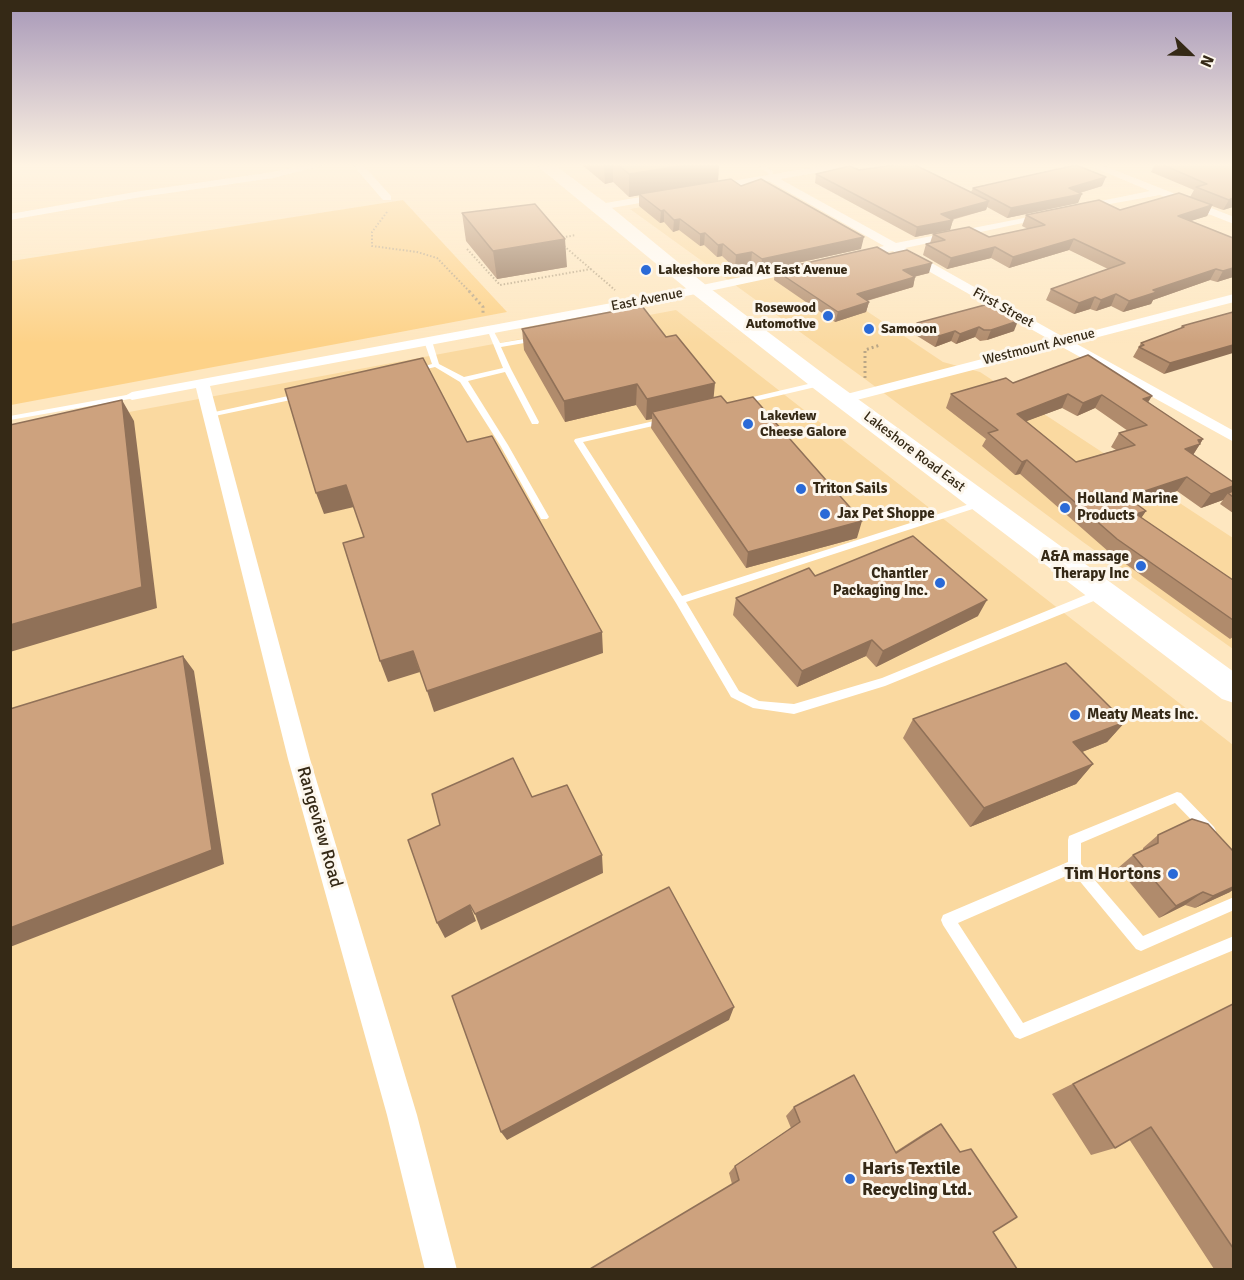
<!DOCTYPE html>
<html>
<head>
<meta charset="utf-8">
<style>
	body { margin:0 }
	#map { position:relative; width:1244px; height:1280px; overflow:hidden; background:#fee7c0; font-family:Signika,sans-serif }
	canvas { display:block }
	.frame { position:absolute; inset:0; border:12px solid #352916; pointer-events:none }
	.north { position:absolute; left:1160px; top:24px; width:60px; height:60px; -webkit-text-stroke:4px #fdf7ed; paint-order:stroke; rotate:113deg; font-size:16px; font-weight:700; line-height:24px; text-align:center; color:#352916 }
	.north::after { content:''; display:block; margin:auto; width:21px; height:27px; background:#352916; clip-path:polygon(50% 0,100% 100%,50% 72%,0 100%) }
</style>
</head>
<body>
<div id="map">
<canvas width="1244" height="1280"></canvas>
<div class="frame"></div>
<div class="north">N</div>
</div>
<script>
const ctx = document.querySelector('canvas').getContext('2d');
ctx.lineJoin = 'round';
function fill(path, color) {
  ctx.fillStyle = color;
  ctx.fill(path, 'evenodd');
}
function toPath(rows) {
  const path = new Path2D();
  for (const r of rows) {
    path.moveTo(r[0], r[1]);
    for (let i = 2; i < r.length; i += 2) path.lineTo(r[i], r[i + 1]);
  }
  return path;
}
function stroke(path, color, width, dash) {
  ctx.strokeStyle = color;
  ctx.lineWidth = width;
  ctx.lineCap = dash ? 'butt' : 'round';
  ctx.setLineDash(dash || []);
  ctx.stroke(path);
}
function drawText(font, color, halo, rows, align = 'center') {
  ctx.font = font + ' Signika,sans-serif';
  ctx.lineWidth = 6;
  ctx.setLineDash([]);
  ctx.textBaseline = 'middle';
  ctx.strokeStyle = halo;
  ctx.fillStyle = color;
  for (const [text, x, y, turn = 0] of rows) {
    ctx.save();
    ctx.translate(x, y);
    ctx.rotate((+turn || 0) * Math.PI / 180);
    ctx.textAlign = isNaN(turn) ? turn : align;
    if (halo) ctx.strokeText(text, 0, 0);
    ctx.fillText(text, 0, 0);
    ctx.restore();
  }
}
const built = toPath([
	[696,197,943,362,980,372,1233,538,1233,649,1083,542,865,379,630,209],
	[676,310,1233,745,1233,1269,11,1270,11,434]
]);
const green = toPath([
	[403,200,507,312,11,405,11,261]
]);
const pathFar1 = toPath([
	[387,212,372,232,372,246,417,252,437,258,471,293],
	[559,238,576,235],
	[564,246,615,290],
	[467,249,500,285,591,269]
]);
const path = toPath([
	[469,291,483,307,483,315],
	[865,378,865,350,880,345]
]);
const lane = toPath([
	[757,164,762,164,772,171,774,179,770,179,768,173,757,164],
	[488,328,492,328,500,343,536,337,540,339,536,341,501,347,511,369,539,422,538,424,532,424,531,422,505,372,468,381,508,445,549,517,547,519,541,519,500,445,460,382,435,367,414,372,410,370,432,364,424,341,428,339,432,341,439,364,464,377,503,368,487,329,488,328],
	[821,381,824,381,824,385,743,404,739,402,740,400,821,381],
	[302,393,306,395,305,397,210,417,206,415,210,413,302,393],
	[132,394,135,394,135,398,10,420,10,416,132,394],
	[663,419,667,421,666,423,583,442,682,596,979,501,985,501,986,503,985,505,686,602,739,691,759,701,794,704,882,678,1098,590,1106,590,1107,593,1106,596,885,686,794,714,753,708,731,697,676,603,574,441,575,439,663,419],
	[1177,792,1181,793,1214,827,1216,831,1214,835,1210,837,1206,835,1175,803,1081,843,1081,864,1143,936,1234,897,1234,910,1141,951,1136,949,1073,873,958,923,1023,1023,1234,936,1234,950,1020,1039,1015,1037,943,925,941,920,943,915,1068,862,1068,840,1069,836,1177,792]
]);
const street = toPath([
	[311,164,328,164,273,178,141,197,10,220,10,214,141,191,273,172,311,164],
	[352,164,362,164,391,196,391,200,383,200,352,164],
	[834,164,855,164,850,167,780,179,896,243,1055,212,1056,214,1051,217,905,248,1065,338,1234,294,1234,302,1075,343,1234,431,1234,442,1062,347,849,402,839,402,837,399,839,396,1052,341,893,251,853,257,853,253,884,246,769,181,714,190,709,187,714,184,834,164],
	[1086,164,1099,164,1234,217,1234,224,1160,195,1076,210,1076,206,1150,191,1086,164],
	[664,193,668,194,668,198,600,210,595,207,600,204,664,193],
	[799,265,805,269,803,271,644,305,210,386,310,759,417,1115,457,1270,425,1270,387,1115,288,759,196,388,132,400,125,396,132,392,644,297,799,265]
]);
const primary = toPath([
	[535,164,553,164,606,203,707,286,829,378,1234,672,1234,703,1222,699,813,388,693,294,535,164]
]);
const wall = toPath([
	[581,164,719,164,718,181,741,186,861,249,761,271,751,264,735,268,722,256,717,257,704,245,700,246,679,230,673,232,664,222,660,223,639,206,639,195,629,197,613,182,605,184],
	[1155,164,1233,164,1233,207,1223,210,1212,206,1207,216,1190,221,1233,277,1217,282,1210,280,1153,300,1151,304,1123,312,1111,306,1096,311,1090,309,1074,314,1046,300,1051,289,1108,269,1069,250,1009,268,991,258,947,269,923,255,926,244,930,243,933,234,989,237,1028,229,1022,226,1026,215,1120,210,1190,197,1194,190,1151,172],
	[859,170,971,192,973,188,1102,186,1080,193,1078,203,1007,218,987,207,986,210,952,220,953,220,950,230,915,237,815,183,816,174],
	[462,213,567,267,497,279,466,241],
	[889,254,929,273,914,277,915,277,913,287,867,301,869,302,866,312,835,322,774,280,775,270],
	[998,309,1014,331,987,340,980,341,975,337,956,344,951,341,935,347,914,334,917,323],
	[1233,312,1164,374,1133,357,1141,343,1180,329,1182,326],
	[522,329,727,403,857,538,746,568,651,428,652,419,646,420,636,405,565,422,524,350],
	[1088,355,1148,402,1203,439,1193,455,1232,492,1233,491,1233,513,1220,504,1223,500,1201,508,1177,491,1137,504,1146,511,1141,518,1233,580,1233,637,1230,639,1109,552,1020,474,1015,475,982,446,986,439,946,408,951,394,1013,383],
	[1062,408,1077,416,1095,408,1128,431,1119,433,1111,447,1116,450,1076,462,1026,421],
	[815,576,978,616,876,667,866,656,797,687,733,615,736,598],
	[913,719,1125,722,1107,742,1082,752,1093,764,1076,784,970,827,903,738],
	[1158,835,1230,892,1195,908,1185,905,1159,918,1118,868,1133,855,1143,850,1143,848],
	[1233,1004,1233,1269,1214,1269,1129,1139,1115,1148,1091,1155,1052,1094],
	[794,1107,895,1152,926,1132,941,1124,993,1232,732,1184,729,1173,735,1166,791,1128,786,1116]
]);
const shadedWall = toPath([
	[604,164,613,164,613,182,605,184],
	[693,164,719,164,718,182,629,197,629,174],
	[1106,177,1102,186,1066,197,1082,194,1078,203,1007,218,1011,208,1069,188],
	[1233,198,1233,207,1223,210,1229,200],
	[989,201,986,210,945,221,953,220,950,230,915,237,917,227,941,214],
	[1212,205,1207,216,1172,227,1178,216],
	[664,210,664,222,660,223,661,211],
	[680,219,679,230,673,232,674,220],
	[705,233,704,245,700,246,700,234],
	[864,237,861,249,761,271,762,259],
	[565,239,567,267,497,279,493,251],
	[1074,239,1069,250,1009,268,1013,257],
	[723,244,722,256,717,257,718,245],
	[995,247,991,258,947,269,951,258],
	[752,252,751,264,735,268,736,255],
	[932,263,929,273,900,280,903,270],
	[1233,268,1233,277,1217,282,1223,271],
	[1216,269,1210,280,1153,300,1151,304,1123,312,1129,301,1153,290],
	[915,277,913,287,855,304,857,294],
	[1116,294,1111,306,1096,311,1101,300],
	[1095,297,1090,309,1074,314,1079,303],
	[869,302,866,312,835,322,838,312],
	[1018,321,1014,331,987,340,991,330],
	[979,327,975,337,956,344,960,334],
	[955,331,951,341,935,347,939,336],
	[1233,345,1233,353,1164,374,1170,363],
	[715,383,713,404,652,412,652,419,646,420,647,399],
	[637,384,636,405,565,422,564,401],
	[1068,394,1062,408,1011,427,1017,414],
	[1102,395,1095,408,1077,416,1083,403],
	[1152,396,1144,409,1143,399],
	[122,400,134,421,157,608,10,652,10,625],
	[1203,439,1200,444,1191,458,1185,449,1198,440],
	[1027,460,1020,474,1015,475,1022,462],
	[1187,477,1177,491,1118,510,1127,497],
	[346,485,354,507,324,514,316,493],
	[1233,486,1233,490,1230,495,1228,493,1223,500,1201,508,1211,494],
	[1146,511,1137,524,1136,514],
	[862,521,857,538,746,568,748,552],
	[987,600,978,616,876,667,883,651],
	[602,632,603,653,434,712,427,691],
	[872,640,866,656,797,687,802,671],
	[413,651,420,672,388,682,380,661],
	[183,656,194,671,224,864,10,947,10,928],
	[1125,722,1107,742,1057,762,1073,742],
	[1093,764,1076,784,970,827,984,808],
	[602,855,603,873,481,930,475,914],
	[1233,887,1233,890,1230,892,1195,908,1213,896],
	[1203,892,1185,905,1159,918,1176,906],
	[470,905,476,921,445,938,437,923],
	[734,1007,729,1020,507,1140,501,1132]
]);
const building = toPath([
	[617,164,693,164,629,174,617,164],
	[901,164,913,164,989,201,941,214,953,220,917,227,816,174,850,166,859,170,901,164],
	[1161,164,1233,164,1233,198,1229,200,1196,187,1207,184,1161,164],
	[1076,165,1106,177,1069,188,1082,194,1011,208,973,188,1076,165],
	[731,179,741,186,761,179,864,237,762,259,752,252,736,255,723,244,718,245,705,233,700,234,680,219,674,220,664,210,661,211,639,194,731,179],
	[1179,193,1212,205,1178,216,1233,238,1233,268,1223,271,1216,269,1153,290,1157,292,1129,301,1116,294,1101,300,1095,297,1079,303,1051,289,1125,263,1074,239,1013,257,995,247,951,258,926,244,945,240,933,234,969,227,989,237,1045,225,1026,215,1099,200,1120,210,1179,193],
	[535,204,565,239,493,251,462,213,535,204],
	[877,247,889,254,907,250,932,263,903,270,915,277,857,294,869,302,838,312,775,270,877,247],
	[996,302,998,309,1018,321,991,330,984,330,979,327,960,334,955,331,939,336,917,323,996,302],
	[642,306,666,337,676,335,715,383,647,399,637,384,564,401,522,329,642,306],
	[1233,312,1233,345,1170,363,1139,347,1144,345,1141,343,1184,327,1182,326,1233,312],
	[1088,355,1152,396,1143,399,1203,439,1198,440,1200,444,1185,449,1233,482,1233,486,1211,494,1187,477,1127,497,1146,511,1136,514,1233,580,1233,620,1117,539,1027,460,1022,462,988,433,998,430,951,394,1006,378,1013,383,1088,355],
	[1068,394,1083,403,1102,395,1147,425,1119,433,1135,445,1076,462,1017,414,1068,394],
	[423,358,467,442,492,436,602,632,427,691,413,651,380,661,343,543,364,537,346,485,316,493,285,389,423,358],
	[721,396,727,403,753,397,862,521,748,552,652,412,721,396],
	[122,400,142,587,10,625,10,425,122,400],
	[1233,491,1233,497,1228,493,1233,491],
	[913,536,987,600,883,651,872,640,802,671,736,598,809,568,815,576,913,536],
	[183,656,212,850,10,928,10,709,183,656],
	[1066,663,1125,722,1073,742,1093,764,984,808,913,719,1066,663],
	[513,758,532,797,567,785,602,855,475,914,470,905,437,923,408,840,440,825,432,794,513,758],
	[1192,819,1208,824,1233,851,1233,887,1213,896,1203,892,1176,906,1133,855,1158,843,1158,835,1192,819],
	[669,887,734,1007,501,1132,452,996,669,887],
	[1233,1004,1233,1248,1151,1127,1115,1148,1073,1084,1233,1004],
	[854,1075,896,1153,941,1124,960,1152,971,1149,1017,1217,993,1232,1017,1269,590,1269,739,1180,735,1166,800,1122,794,1107,854,1075]
]);
const markers = [
	[646,270,6,"#2a6ad7"],
	[828,316,6,"#2a6ad7"],
	[869,329,6,"#2a6ad7"],
	[748,424,6,"#2a6ad7"],
	[801,489,6,"#2a6ad7"],
	[1065,508,6,"#2a6ad7"],
	[825,514,6,"#2a6ad7"],
	[1141,566,6,"#2a6ad7"],
	[940,583,6,"#2a6ad7"],
	[1075,715,6,"#2a6ad7"],
	[1173,874,6,"#2a6ad7"],
	[850,1179,6,"#2a6ad7"]
];
const farPoinames = [
	["Lakeshore Road At East Avenue",658,270],
	["Rosewood",816,308,"right"],
	["Automotive",816,324,"right"],
	["Samooon",881,329],
	["Lakeview",760,416],
	["Cheese Galore",760,432]
];
const farStreetnames = [
	["East Avenue",647,300,-11],
	["First Street",1003,308,29],
	["Westmount Avenue",1039,347,-14],
	["Lakeshore Road East",914,452,37]
];
const poiNames = [
	["Triton Sails",813,489],
	["Holland Marine",1077,499],
	["Products",1077,516],
	["Jax Pet Shoppe",837,514],
	["A&A massage",1129,557,"right"],
	["Therapy Inc",1129,574,"right"],
	["Chantler",928,574,"right"],
	["Packaging Inc.",928,591,"right"],
	["Meaty Meats Inc.",1087,715]
];
const nearStreetnames = [
	["Rangeview Road",319,827,74]
];
const nearPoinames = [
	["Tim Hortons",1161,874],
	["Haris Textile",862,1169,"left"],
	["Recycling Ltd.",862,1190,"left"]
];
fill(built, '#fad9a0');
fill(green, '#fdd288');
stroke(pathFar1, '#b9a686', 2, [1.5, 2]);
stroke(path, '#b9a686', 3, [2, 3]);
fill(lane, '#fff');
fill(street, '#fff');
fill(primary, '#fff');
fill(wall, '#b08b6c');
fill(shadedWall, '#907158');
fill(building, '#cda27e');
stroke(building, '#907158', 1.5);
const sky = ctx.createLinearGradient(0, 0, 0, 343);
sky.addColorStop(0, '#a798b8');
sky.addColorStop(0.48, '#fff4e3');
sky.addColorStop(1, '#fff4e300');
ctx.fillStyle = sky;
ctx.fillRect(0, 0, 1244, 343);
for (const [x, y, r, color] of markers) {
  const dot = new Path2D();
  dot.arc(x, y, r, 0, 2 * Math.PI);
  ctx.fillStyle = color;
  ctx.fill(dot);
  stroke(dot, '#fdf7ed', 2);
}
drawText('bold 14px', '#352916', '#fdf7ed', farPoinames, 'left');
drawText('14px', '#352916', '#fdf7ed', farStreetnames);
drawText('bold 15px', '#352916', '#fdf7ed', poiNames, 'left');
drawText('18px', '#352916', '#fdf7ed', nearStreetnames);
drawText('bold 18px', '#352916', '#fdf7ed', nearPoinames, 'right');
</script>
</body>
</html>
